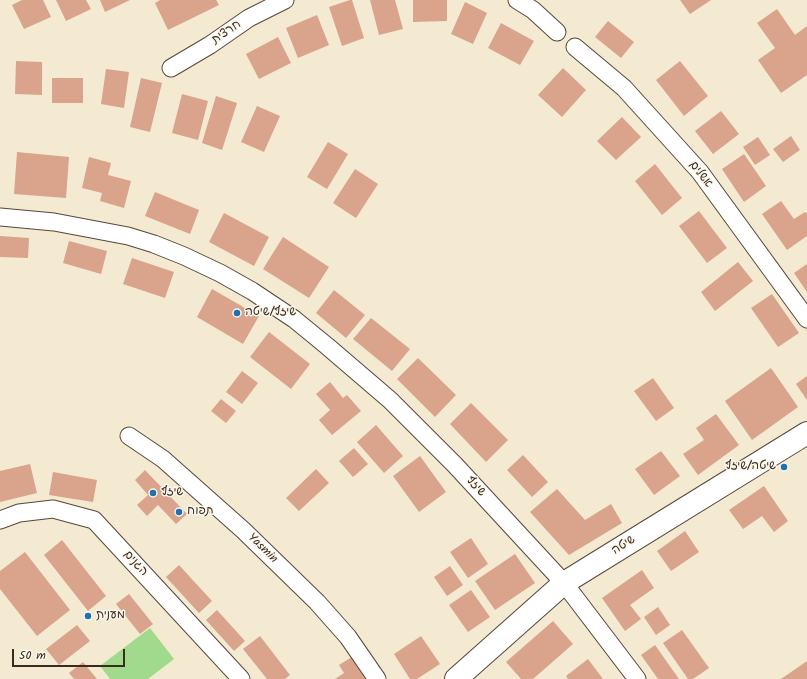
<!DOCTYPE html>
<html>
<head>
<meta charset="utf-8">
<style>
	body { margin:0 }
	#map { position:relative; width:807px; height:679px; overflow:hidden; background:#f4e9d1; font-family:Kalam,sans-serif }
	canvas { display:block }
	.scale { position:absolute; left:12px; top:649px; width:113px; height:18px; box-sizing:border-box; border:2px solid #3b2a1e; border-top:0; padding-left:5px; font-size:12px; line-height:14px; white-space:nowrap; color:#3b2a1e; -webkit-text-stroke:3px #fbf7ec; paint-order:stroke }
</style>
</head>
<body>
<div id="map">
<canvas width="807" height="679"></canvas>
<div class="scale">50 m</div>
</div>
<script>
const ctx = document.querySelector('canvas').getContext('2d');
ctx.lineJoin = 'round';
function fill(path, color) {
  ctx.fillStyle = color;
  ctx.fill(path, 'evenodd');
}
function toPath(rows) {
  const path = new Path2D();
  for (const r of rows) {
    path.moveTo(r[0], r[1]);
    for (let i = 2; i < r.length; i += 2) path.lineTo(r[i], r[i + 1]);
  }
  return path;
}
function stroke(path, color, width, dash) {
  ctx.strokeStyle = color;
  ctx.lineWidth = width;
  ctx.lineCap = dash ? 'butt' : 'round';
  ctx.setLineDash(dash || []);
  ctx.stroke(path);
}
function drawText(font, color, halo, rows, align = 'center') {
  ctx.font = font + ' Kalam,"Playpen Sans Hebrew",sans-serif';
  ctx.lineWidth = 3;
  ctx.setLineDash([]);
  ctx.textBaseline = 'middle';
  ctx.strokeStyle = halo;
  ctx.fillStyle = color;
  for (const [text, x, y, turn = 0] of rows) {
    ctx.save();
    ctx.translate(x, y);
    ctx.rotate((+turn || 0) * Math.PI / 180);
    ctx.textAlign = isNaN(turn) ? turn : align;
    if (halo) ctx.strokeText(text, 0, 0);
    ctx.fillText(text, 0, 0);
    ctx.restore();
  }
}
const green = toPath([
	[150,628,174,659,148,679,110,679,100,666]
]);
const building = toPath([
	[22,0,43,0,51,17,24,29,12,5],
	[56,0,86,0,91,9,66,21],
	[100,0,130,0,105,12],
	[160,0,216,0,219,5,168,30,155,3],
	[350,0,352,0,364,38,342,46,329,7],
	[370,0,395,0,403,29,379,35],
	[413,0,447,0,447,21,413,22],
	[680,0,711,0,690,14],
	[465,2,487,13,473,44,451,34],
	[777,9,795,35,807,26,807,75,781,93,758,60,775,48,757,23],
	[317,15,329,45,298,58,286,28],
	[608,21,634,42,621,58,595,37],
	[501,23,534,41,520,65,488,48],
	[278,37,291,63,259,79,246,54],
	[16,61,42,62,42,95,15,94],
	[680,61,708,96,684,116,656,80],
	[563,68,586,90,562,117,538,95],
	[106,69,129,72,124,108,101,104],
	[52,78,83,78,83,103,52,103],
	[141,78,162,83,150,132,130,127],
	[182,94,208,101,198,140,172,133],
	[216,96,237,103,222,150,202,143],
	[257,106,280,116,264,152,241,142],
	[721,111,739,134,713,154,695,131],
	[622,117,641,137,616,160,597,141],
	[791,136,800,150,783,162,773,149],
	[758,137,770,155,755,165,743,147],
	[328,142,348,154,327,189,307,177],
	[17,152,69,157,66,198,14,194],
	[744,154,766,186,744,202,722,169],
	[89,157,111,163,108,175,131,181,124,208,100,201,102,193,82,188],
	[655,164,682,198,662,215,635,181],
	[355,169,378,184,356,218,333,203],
	[155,192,199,210,190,234,145,216],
	[781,201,794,219,805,212,807,214,807,236,787,250,762,214],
	[699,211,727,248,707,263,679,226],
	[224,213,269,237,254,266,209,242],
	[0,236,29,238,28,258,0,257],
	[283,237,329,267,309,298,263,269],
	[69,241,107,251,101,274,63,263],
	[132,258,174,272,165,298,123,284],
	[738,262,753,281,715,311,701,292],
	[807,264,807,292,794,273],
	[212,289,259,316,243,344,197,317],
	[334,290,365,315,346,338,316,313],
	[772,294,799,333,778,347,751,308],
	[371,318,410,349,392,371,353,339],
	[269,332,310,364,291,389,250,357],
	[418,358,456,395,435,417,397,379],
	[771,368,798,407,752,440,725,401],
	[242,371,258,383,242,404,226,392],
	[807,376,807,400,796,384],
	[653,378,674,408,656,421,634,391],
	[330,382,343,398,347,395,361,411,332,435,319,420,330,410,316,394],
	[221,399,236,411,226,423,211,411],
	[471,403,508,440,486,462,450,424],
	[716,414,739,445,698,475,683,454,704,440,696,428],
	[376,425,403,456,384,473,357,442],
	[354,448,368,464,353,477,339,461],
	[661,451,680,476,654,495,635,469],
	[523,455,548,482,532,497,507,470],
	[420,456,446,492,419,512,393,476],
	[30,464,37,493,0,502,0,471],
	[316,469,329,483,299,511,286,498],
	[145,470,187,514,176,524,158,505,147,516,137,505,148,495,135,480],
	[53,472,97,480,93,502,49,495],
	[764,486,788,521,774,532,762,516,743,529,729,510],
	[557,489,585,520,611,504,622,523,569,555,530,512],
	[685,531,699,552,671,571,657,551],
	[471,538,488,564,468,578,450,552],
	[62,540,106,596,88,611,44,555],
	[25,552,70,610,37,636,0,589,0,571],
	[515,554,535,583,495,610,475,581],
	[179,565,212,601,199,613,166,577],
	[450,566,463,585,447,596,434,577],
	[642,570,654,588,630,605,641,619,625,631,602,598],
	[471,590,490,617,468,632,449,605],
	[129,594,153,624,140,634,116,604],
	[658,607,670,625,656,635,644,617],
	[217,610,245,641,234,651,206,620],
	[553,621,573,644,533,679,521,679,506,662],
	[77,625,90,641,59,665,46,649],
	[682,630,709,668,693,679,688,679,663,643],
	[260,636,290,675,285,679,267,679,243,649],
	[421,636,440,664,417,679,410,679,394,654],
	[655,645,679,679,658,679,641,655],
	[355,655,372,679,335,679,344,673,339,665],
	[588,659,603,679,568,679,566,676],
	[807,661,807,679,781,679],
	[83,662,97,679,74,679,69,673]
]);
const street = toPath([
	[517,0,533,10,557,32],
	[575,47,624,88,700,172,807,319],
	[171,68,210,45,249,18,285,0],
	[0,217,54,222,128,236,154,244,184,256,220,273,252,291,294,319,327,346,390,400,455,465,564,583,637,679],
	[129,436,163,459,243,530,317,602,348,637,377,679],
	[0,520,19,513,53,509,94,520,241,679]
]);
const secondary = toPath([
	[456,679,564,583,807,433]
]);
const markers = [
	[237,313,4,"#1f6fb2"],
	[784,467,4,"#1f6fb2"],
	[153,493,4,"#1f6fb2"],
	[179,512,4,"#1f6fb2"],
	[88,616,4,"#1f6fb2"]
];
const streetNames = [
	["חרצית",227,33,-34],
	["אשלים",700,175,52],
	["שיזף",475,487,47],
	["שיטה",624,546,-32],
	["Yasmin",262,549,44],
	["הגנים",135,564,47]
];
const poiNames = [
	["שיזף/שיטה",245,313],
	["שיטה/שיזף",776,467,"right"],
	["שיזף",161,493],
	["תפוח",187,512],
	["מענית",96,616]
];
fill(green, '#a1da8c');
fill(building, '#daa38c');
stroke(street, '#574739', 19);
stroke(secondary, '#574739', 24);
stroke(street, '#fff', 17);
stroke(secondary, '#fff', 22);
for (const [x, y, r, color] of markers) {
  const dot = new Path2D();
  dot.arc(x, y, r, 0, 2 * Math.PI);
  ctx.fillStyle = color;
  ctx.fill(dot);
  stroke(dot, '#fbf7ec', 1.5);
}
drawText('12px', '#3b2a1e', '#fbf7ec', streetNames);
drawText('12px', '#3b2a1e', '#fbf7ec', poiNames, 'left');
</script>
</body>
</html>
